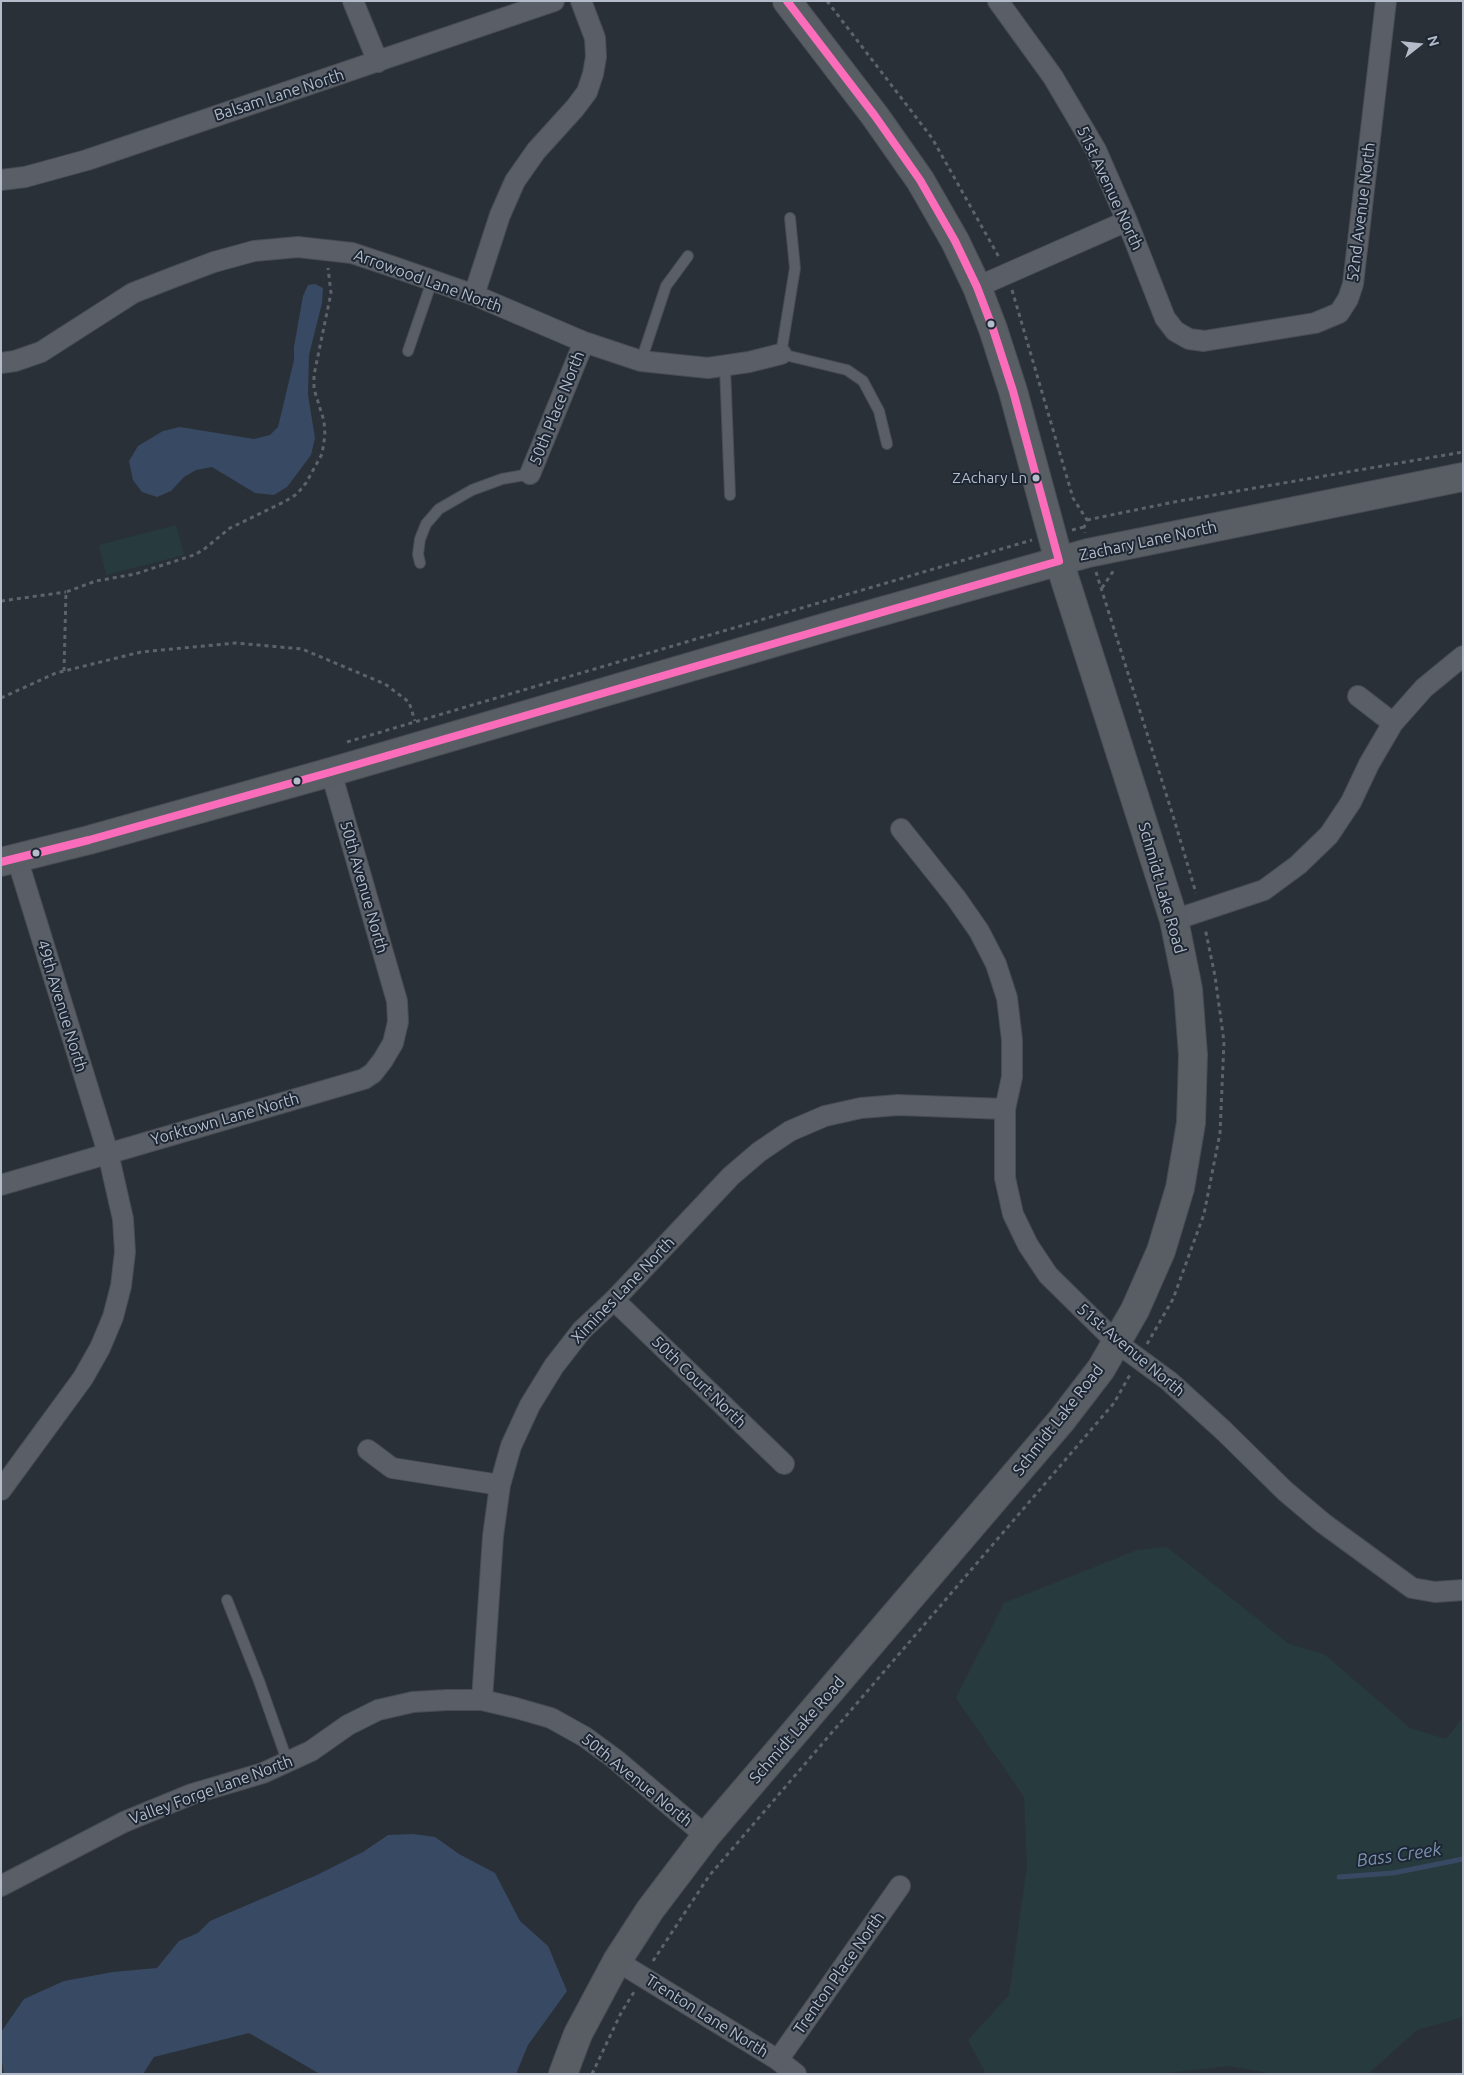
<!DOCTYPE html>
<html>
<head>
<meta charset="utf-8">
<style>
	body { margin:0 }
	#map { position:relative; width:1464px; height:2075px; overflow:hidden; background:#2a3038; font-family:Ubuntu,sans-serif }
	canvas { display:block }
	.frame { position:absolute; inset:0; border:2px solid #b4bcc9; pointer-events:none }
	.north { position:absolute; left:1394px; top:20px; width:50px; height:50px; -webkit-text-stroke:4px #1d2633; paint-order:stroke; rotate:74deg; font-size:14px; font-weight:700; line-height:20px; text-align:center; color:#b4bcc9 }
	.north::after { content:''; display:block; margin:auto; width:18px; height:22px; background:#b4bcc9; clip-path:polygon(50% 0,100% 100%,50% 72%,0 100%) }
</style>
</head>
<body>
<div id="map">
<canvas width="1464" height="2075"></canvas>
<div class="frame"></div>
<div class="north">N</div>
</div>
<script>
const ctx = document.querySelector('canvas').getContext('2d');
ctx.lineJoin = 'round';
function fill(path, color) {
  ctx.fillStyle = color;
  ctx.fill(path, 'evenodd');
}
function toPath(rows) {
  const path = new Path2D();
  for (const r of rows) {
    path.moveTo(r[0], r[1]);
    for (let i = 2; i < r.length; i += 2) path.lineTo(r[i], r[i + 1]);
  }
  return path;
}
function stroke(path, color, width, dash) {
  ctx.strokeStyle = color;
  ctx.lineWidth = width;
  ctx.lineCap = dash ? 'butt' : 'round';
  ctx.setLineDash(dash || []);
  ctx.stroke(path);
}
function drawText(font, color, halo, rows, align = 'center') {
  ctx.font = font + ' Ubuntu,sans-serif';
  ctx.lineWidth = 4;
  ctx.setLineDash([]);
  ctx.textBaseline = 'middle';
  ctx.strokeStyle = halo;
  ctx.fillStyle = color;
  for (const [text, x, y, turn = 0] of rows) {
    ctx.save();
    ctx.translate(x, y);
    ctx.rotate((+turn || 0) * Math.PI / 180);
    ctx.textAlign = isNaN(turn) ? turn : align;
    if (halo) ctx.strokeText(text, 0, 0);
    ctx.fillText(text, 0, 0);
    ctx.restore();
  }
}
const green = toPath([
	[176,525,184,555,106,575,99,545],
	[1167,1547,1289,1644,1324,1654,1410,1728,1446,1739,1463,1717,1463,2017,1417,2030,1368,2074,1274,2074,1229,2066,1158,2074,986,2074,968,2040,1009,1995,1027,1866,1024,1797,956,1698,1004,1603,1137,1550]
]);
const water = toPath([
	[315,284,323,288,322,303,309,355,308,395,315,438,311,455,287,487,274,495,255,493,212,467,196,470,184,477,171,491,157,497,142,492,133,480,129,461,138,446,163,431,180,427,254,439,270,435,278,427,294,360,294,347,303,296,308,285],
	[413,1834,435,1837,459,1854,495,1873,520,1921,548,1946,567,1991,528,2045,516,2074,320,2074,249,2033,154,2057,143,2074,4,2074,1,2056,1,2032,24,1999,64,1981,113,1972,157,1968,179,1941,198,1933,210,1921,317,1875,363,1852,388,1835]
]);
const stream = toPath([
	[1339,1877,1393,1873,1463,1859]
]);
const path = toPath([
	[827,1,932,138,1000,259],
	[1012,290,1073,498,1087,520,1084,527,1085,533],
	[1087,520,1174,502,1463,452],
	[1072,530,1084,527],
	[1096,572,1174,819,1196,893],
	[1102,588,1114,570],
	[1,601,66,592],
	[64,671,66,592,96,581,135,574,194,555,203,550,230,528,284,502,297,494,306,483,322,454,325,435,324,421,314,389,314,375,331,293,328,268],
	[1,698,56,673,141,652,236,643,302,649,385,684,409,702,415,721],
	[347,742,1032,540],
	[1147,1344,1173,1299,1204,1214,1220,1133,1224,1042,1215,976,1205,928],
	[653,1961,709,1876,1114,1403,1131,1373],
	[592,2074,621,2013,634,1992]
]);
const lane = toPath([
	[790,218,795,268,781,354,847,370,863,381,879,411,887,444],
	[408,351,432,281],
	[641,361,666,286,688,256],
	[725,367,730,495],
	[420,563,418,554,420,539,426,524,439,509,472,490,502,479,530,474],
	[227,1600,259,1681,288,1763]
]);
const street = toPath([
	[353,1,378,62],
	[998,1,1053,77,1096,150,1127,221,1165,318,1175,331,1189,339,1204,341,1315,323,1339,313,1348,299,1353,284,1386,1],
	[1,180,25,177,87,160,554,1],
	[977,287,1127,221],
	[474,295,500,215,515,181,536,151,575,108,587,92,593,74,596,57,595,38,581,1],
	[1,363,15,361,41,352,133,293,174,277,214,262,254,251,298,247,352,253,394,267,474,295,584,342,641,361,708,368,749,362,781,354],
	[530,474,584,342],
	[1358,696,1393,723],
	[901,829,956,898,979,931,996,964,1007,998,1012,1040,1012,1077,1005,1109,1005,1178,1013,1214,1028,1245,1048,1275,1116,1342,1169,1381,1224,1431,1285,1491,1323,1523,1412,1588,1435,1592,1463,1590],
	[1174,920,1264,890,1298,865,1329,835,1351,802,1369,764,1393,723,1424,688,1463,656],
	[1,1185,364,1079,373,1073,383,1060,393,1043,398,1022,397,1001,331,772],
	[614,1300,784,1464],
	[368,1450,392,1468,500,1485],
	[1,1490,83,1378,100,1348,113,1317,121,1286,125,1252,123,1219,108,1153,17,858],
	[482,1700,493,1536,500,1485,511,1446,530,1405,554,1366,582,1330,614,1300,731,1176,759,1152,790,1131,825,1116,861,1108,898,1105,1005,1109],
	[1,1886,124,1822,192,1794,263,1773,311,1751,348,1725,378,1710,413,1702,447,1700,482,1700,516,1708,551,1718,585,1737,615,1759,706,1836],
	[617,1961,778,2060,796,2074],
	[778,2060,900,1886]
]);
const secondary = toPath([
	[1,862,89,840,331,772,844,622,1088,553,1463,477],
	[563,2074,578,2034,617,1961,650,1910,706,1836,1061,1421,1101,1369,1135,1310,1161,1251,1180,1188,1191,1123,1193,1055,1188,989,1174,920,1059,561,1013,391,993,329,977,287,955,241,920,180,875,116,787,1]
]);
const bus1 = toPath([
	[787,1,875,116,920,180,955,241,977,287,993,329,1013,391,1059,561],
	[1,862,89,840,331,772,1059,561]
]);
const markers = [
	[991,324,4.5,"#b4bcc9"],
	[1036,478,4.5,"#b4bcc9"],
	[297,781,4.5,"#b4bcc9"],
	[36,853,4.5,"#b4bcc9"]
];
const busNames = [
	["ZAchary Ln",1027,478]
];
const streetNames = [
	["Balsam Lane North",279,95,-18],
	["51st Avenue North",1110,188,65],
	["52nd Avenue North",1361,212,-83],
	["Arrowood Lane North",428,281,20],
	["50th Place North",557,408,-68],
	["Zachary Lane North",1148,541,-12],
	["50th Avenue North",364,887,74],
	["Schmidt Lake Road",1162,888,74],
	["49th Avenue North",62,1006,73],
	["Yorktown Lane North",225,1119,-16],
	["Ximines Lane North",623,1290,-46],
	["51st Avenue North",1131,1350,40],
	["50th Court North",699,1382,44],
	["Schmidt Lake Road",1058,1420,-52],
	["Schmidt Lake Road",797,1730,-49],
	["50th Avenue North",637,1780,39],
	["Valley Forge Lane North",211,1790,-20],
	["Trenton Place North",839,1973,-55],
	["Trenton Lane North",707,2016,32]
];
const waterNames = [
	["Bass Creek",1399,1855,-8]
];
fill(green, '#273a3e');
fill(water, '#384963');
stroke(stream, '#384963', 5);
stroke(lane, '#484c53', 12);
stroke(street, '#484c53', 22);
stroke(secondary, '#484c53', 30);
stroke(path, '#5d636a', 3, [4, 4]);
stroke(lane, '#5a5e66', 10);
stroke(street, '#5a5e66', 20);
stroke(secondary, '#595d64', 28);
stroke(bus1, '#fb6dba', 8);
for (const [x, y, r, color] of markers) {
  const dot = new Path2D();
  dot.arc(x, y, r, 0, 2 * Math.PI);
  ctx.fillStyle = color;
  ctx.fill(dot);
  stroke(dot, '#1d2633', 2);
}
drawText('15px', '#b4bcc9', '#1d2633', busNames, 'right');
drawText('16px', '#b4bcc9', '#1d2633', streetNames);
drawText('italic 18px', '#7c92b1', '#1d2633', waterNames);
</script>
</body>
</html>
